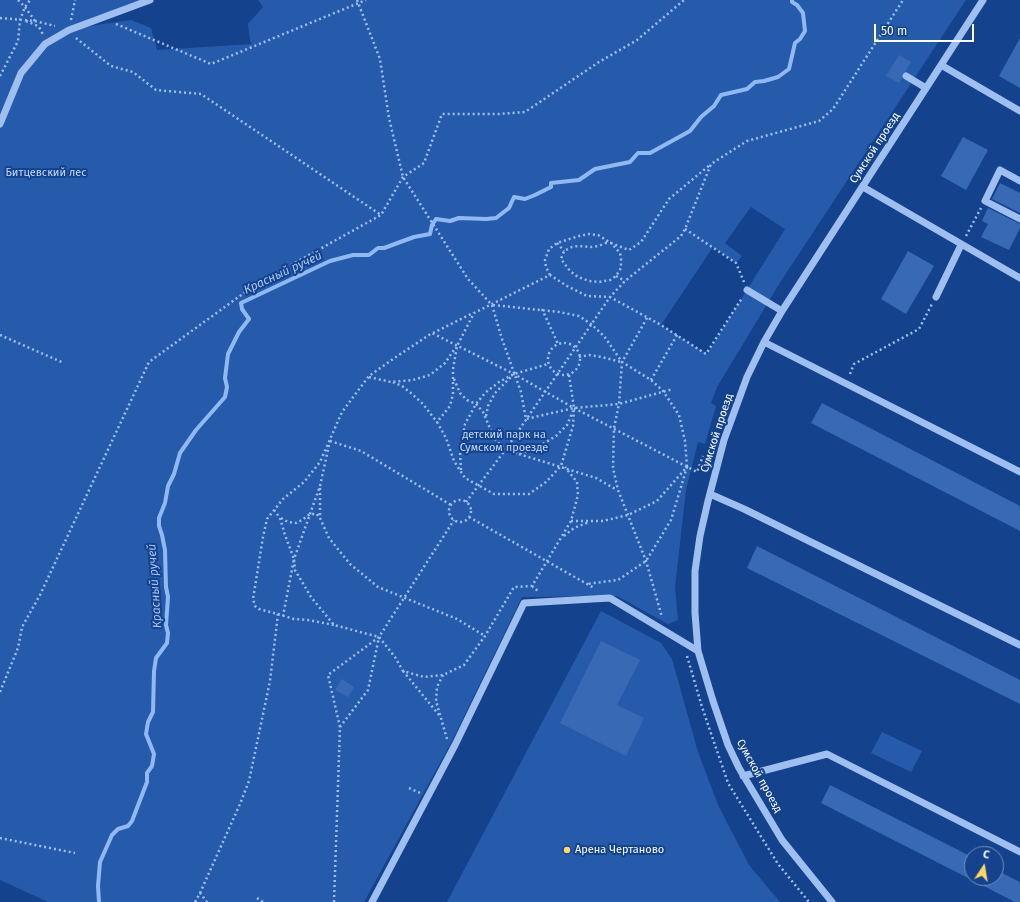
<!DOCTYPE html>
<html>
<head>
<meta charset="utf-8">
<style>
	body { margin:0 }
	#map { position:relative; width:1020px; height:902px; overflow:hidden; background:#14428d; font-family:"Fira Sans",sans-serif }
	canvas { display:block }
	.north { position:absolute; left:964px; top:846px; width:40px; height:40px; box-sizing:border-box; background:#14428d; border:1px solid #728ebb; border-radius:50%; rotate:12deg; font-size:11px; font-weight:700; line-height:16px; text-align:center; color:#fff }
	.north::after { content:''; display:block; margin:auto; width:14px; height:18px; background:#ffd95d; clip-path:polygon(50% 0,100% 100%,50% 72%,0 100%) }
	.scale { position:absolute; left:874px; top:24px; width:100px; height:18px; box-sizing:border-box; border:2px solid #fff; border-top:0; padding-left:5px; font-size:12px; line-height:14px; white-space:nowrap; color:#fff; -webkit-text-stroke:3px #14428d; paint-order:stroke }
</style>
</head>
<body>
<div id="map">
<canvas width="1020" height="902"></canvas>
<div class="north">С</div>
<div class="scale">50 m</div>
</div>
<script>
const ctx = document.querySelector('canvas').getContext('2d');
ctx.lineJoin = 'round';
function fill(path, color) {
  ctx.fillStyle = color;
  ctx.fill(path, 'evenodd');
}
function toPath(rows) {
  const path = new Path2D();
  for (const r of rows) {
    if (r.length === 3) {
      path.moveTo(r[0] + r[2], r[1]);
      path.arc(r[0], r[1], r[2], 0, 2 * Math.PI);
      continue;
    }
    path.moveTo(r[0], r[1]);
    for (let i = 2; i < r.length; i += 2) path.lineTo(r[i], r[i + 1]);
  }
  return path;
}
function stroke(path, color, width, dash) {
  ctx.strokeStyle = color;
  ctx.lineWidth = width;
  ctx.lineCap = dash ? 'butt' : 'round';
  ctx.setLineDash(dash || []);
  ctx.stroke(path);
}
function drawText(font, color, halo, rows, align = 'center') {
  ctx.font = font + ' "Fira Sans",sans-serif';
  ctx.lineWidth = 4;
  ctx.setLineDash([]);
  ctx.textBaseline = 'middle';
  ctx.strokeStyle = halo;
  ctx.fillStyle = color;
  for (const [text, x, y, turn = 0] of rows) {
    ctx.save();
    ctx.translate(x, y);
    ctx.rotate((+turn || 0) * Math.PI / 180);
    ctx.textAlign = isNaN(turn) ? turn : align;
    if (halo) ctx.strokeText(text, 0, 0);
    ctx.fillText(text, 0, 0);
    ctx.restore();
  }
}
const green = toPath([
	[0,0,146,0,89,26,131,20,151,28,157,50,252,44,250,41,248,24,263,7,258,0,966,0,781,281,717,387,711,403,716,406,705,444,698,442,686,490,675,587,678,620,668,624,617,596,522,597,452,741,364,902,48,902,0,880],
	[751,207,785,229,707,354,661,325,713,247,736,263,742,256,725,243],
	[601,611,661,643,672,659,698,752,718,805,749,865,780,902,447,902],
	[882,732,922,751,911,772,871,753]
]);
const stream = toPath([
	[99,902,98,886,100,862,112,835,118,829,128,826,132,821,147,782,147,773,152,766,154,754,146,734,148,722,153,712,154,671,156,658,167,643,168,633,166,625,168,597,166,587,165,550,162,535,159,526,159,518,165,503,168,486,174,474,180,453,196,430,225,397,227,387,225,378,228,354,239,332,249,319,242,309,241,303,330,261,353,255,369,255,378,248,384,248,414,237,430,234,432,225,436,219,450,221,459,218,486,219,496,218,509,208,514,197,525,199,535,195,551,187,551,183,579,180,595,169,630,162,638,153,650,153,690,131,701,117,714,106,721,95,747,89,755,82,764,81,778,77,789,69,795,43,800,39,805,31,803,13,797,5,792,2,792,0]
]);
const building = toPath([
	[1020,38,1020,88,999,76],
	[899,55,911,62,906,71,902,74,902,78,899,83,886,76],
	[963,137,988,150,966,190,941,176],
	[1000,183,1020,193,1020,213,992,199],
	[988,208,1020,224,1020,228,1009,250,981,237,988,224,982,221],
	[908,251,934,266,906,314,881,299],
	[822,403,1020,506,1020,531,811,423],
	[757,546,1020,680,1020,704,747,568],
	[601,641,640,660,617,705,644,718,626,756,560,723],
	[342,679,354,687,348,697,335,690],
	[830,785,972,857,972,878,996,878,996,870,1020,882,1020,902,1015,902,821,803]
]);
const path = toPath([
	[18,0,25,7,35,21],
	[357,0,380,59,389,118,403,177,468,279,492,305,502,339,521,392,526,419,574,408,619,404,673,389],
	[0,18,35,21,55,26],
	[71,20,75,0],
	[26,21,38,26,41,30,43,35],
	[116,24,211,64,366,0],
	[76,38,111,66,133,72,156,90,201,94,381,215],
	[0,76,18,41,20,20,25,7,30,0],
	[685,229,736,263,744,282],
	[966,236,981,208],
	[557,243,564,251],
	[605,243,611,243,620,253,621,259,621,268,616,276,610,280,599,282,589,281,578,277,570,271,561,259,564,251,572,247,578,246,592,247,599,246,605,243],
	[550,275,546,267,545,260,549,249,557,243,579,236,589,234,598,235,611,243,629,250,641,242,669,199,711,164],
	[616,276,625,281],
	[493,305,559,312,579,316,591,324,604,336,622,362,651,380,663,391,679,415,685,441,687,467],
	[542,309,558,344],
	[647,318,622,362,619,404,614,428,613,468,618,490,646,561,662,617],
	[433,333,473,313],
	[0,335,64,363],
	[564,359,16],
	[579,357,589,355,602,357,621,362],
	[850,374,854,364,919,329,932,304],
	[569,375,574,408,573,426,561,466,546,482,529,494,494,494,465,478,454,461,446,438,437,422,450,406,453,394,453,369,457,346,474,313,550,275,567,286,587,296,610,297,625,281,681,236,685,229,711,164,747,141,819,121,833,109,903,0],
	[369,377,391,382,413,380,430,375,445,363,456,347],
	[454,379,460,393,467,400,476,404,483,412,492,433,497,442,506,449,519,454,543,444,556,436,567,425,573,411],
	[651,380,677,335],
	[393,382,402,386,412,394,423,404,437,422],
	[486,416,488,406,495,393,512,376],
	[330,441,361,451,451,505],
	[329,445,320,486,294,559,295,570,311,597,334,625,379,637,395,657,403,671,424,677,443,675,464,665,485,636,514,587,532,586,571,521,578,495,577,482,565,467],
	[519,454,596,478,617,490],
	[461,470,460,452,465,424,476,404,485,393,499,382,514,374,548,364],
	[320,488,320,518,329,538,350,564,378,587,457,619,485,636],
	[460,511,11],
	[466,502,506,449,610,297,661,325,706,354,742,298],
	[274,510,280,518,285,535,294,559,283,616],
	[469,517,594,588],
	[281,518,288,522,296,523,302,520,310,514,317,514,319,518],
	[571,521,603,521,628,515,657,501,687,467,671,520,646,561,618,580,586,584],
	[564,536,574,528,589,522],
	[532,586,539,592],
	[278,614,294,619,308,620,334,625],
	[687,656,702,707,728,783,778,864,809,902],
	[403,671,439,715],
	[443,675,437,687,436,701,447,739],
	[0,692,18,648,22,627,40,595,149,362,255,285,381,215,403,177,424,163,442,114,499,114,525,112,599,62,637,40,684,0],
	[340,727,328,675,379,637,454,520],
	[409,788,420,793],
	[0,838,75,853],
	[200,893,240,804,249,781,270,681,278,614,259,609,255,606,253,599,263,537,267,519,283,499,304,482,320,462,342,412,369,376,393,359,432,333,514,374,574,408,697,472,703,456],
	[257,898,263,902],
	[195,902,200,893,207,902],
	[334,902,340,727,368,690,379,637]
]);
const minor = toPath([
	[941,65,1020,111],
	[906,76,926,88],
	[0,124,21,73,45,44,69,30,150,0],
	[1020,181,1000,170,985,201,1020,219],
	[863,187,1020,278],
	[747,290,782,311],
	[936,297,961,245],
	[764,342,1020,472],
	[710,494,744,509,1020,645],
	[743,776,827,754,1020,852],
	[372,902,455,745,524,603,610,598,698,651],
	[832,902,782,840,739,768,728,745,713,701,698,651,695,613,695,571,700,536,708,501,724,440,747,377,764,342,782,311,983,0]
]);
const markers = [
	[567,850,4,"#ffd95d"]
];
const streetNames = [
	["Сумской проезд",875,148,-57],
	["Сумской проезд",717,433,-72],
	["Сумской проезд",759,776,61]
];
const parkNames = [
	["Битцевский лес",46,173],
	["детский парк на",504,435],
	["Сумском проезде",504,448]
];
const poiNames = [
	["Арена Чертаново",575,850]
];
const waterNames = [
	["Красный ручей",283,273,-25],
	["Красный ручей",155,586,-94]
];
fill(green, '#265bac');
stroke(stream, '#90b9f3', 4);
fill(building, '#3869b4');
stroke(path, '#9ebff0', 2.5, [2, 3]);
stroke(minor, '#9ebff0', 7);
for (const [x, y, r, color] of markers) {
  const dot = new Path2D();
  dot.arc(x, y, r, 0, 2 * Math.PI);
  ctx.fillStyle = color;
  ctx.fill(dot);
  stroke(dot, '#14428d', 1.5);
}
drawText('11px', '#fff', '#14428d', streetNames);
drawText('11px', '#c4dafc', '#14428d', parkNames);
drawText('11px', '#fff', '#14428d', poiNames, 'left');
drawText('italic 12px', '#aac9f7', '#14428d', waterNames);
</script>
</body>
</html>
